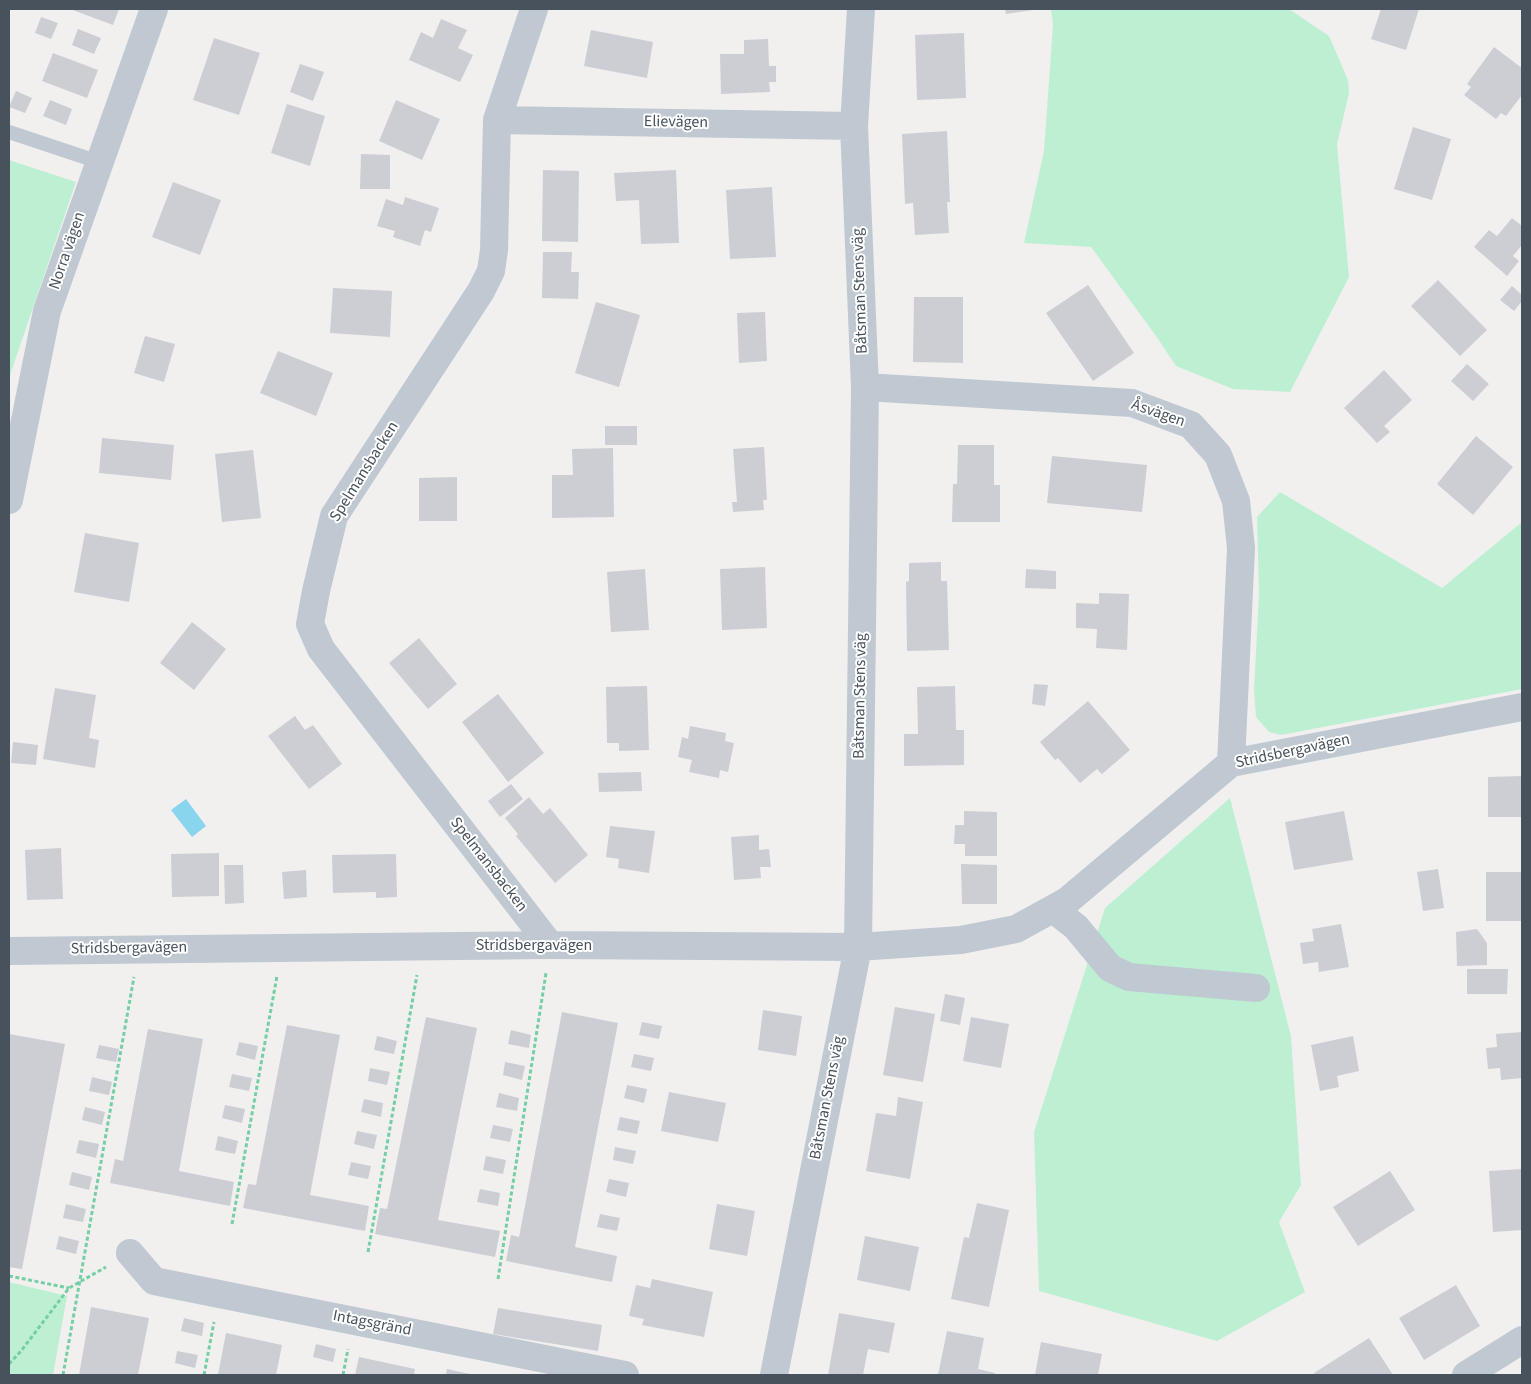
<!DOCTYPE html>
<html>
<head>
<meta charset="utf-8">
<style>
	body { margin:0 }
	#map { position:relative; width:1531px; height:1384px; overflow:hidden; background:#f2efef; font-family:"Source Sans 3",sans-serif }
	canvas { display:block }
	.frame { position:absolute; inset:0; border:10px solid #47525d; pointer-events:none }
</style>
</head>
<body>
<div id="map">
<canvas width="1531" height="1384"></canvas>
<div class="frame"></div>
</div>
<script>
const ctx = document.querySelector('canvas').getContext('2d');
ctx.lineJoin = 'round';
function fill(path, color) {
  ctx.fillStyle = color;
  ctx.fill(path, 'evenodd');
}
function toPath(rows) {
  const path = new Path2D();
  for (const r of rows) {
    path.moveTo(r[0], r[1]);
    for (let i = 2; i < r.length; i += 2) path.lineTo(r[i], r[i + 1]);
  }
  return path;
}
function stroke(path, color, width, dash) {
  ctx.strokeStyle = color;
  ctx.lineWidth = width;
  ctx.lineCap = dash ? 'butt' : 'round';
  ctx.setLineDash(dash || []);
  ctx.stroke(path);
}
function drawText(font, color, halo, rows, align = 'center') {
  ctx.font = font + ' "Source Sans 3",sans-serif';
  ctx.lineWidth = 4;
  ctx.setLineDash([]);
  ctx.textBaseline = 'middle';
  ctx.strokeStyle = halo;
  ctx.fillStyle = color;
  for (const [text, x, y, turn = 0] of rows) {
    ctx.save();
    ctx.translate(x, y);
    ctx.rotate((+turn || 0) * Math.PI / 180);
    ctx.textAlign = isNaN(turn) ? turn : align;
    if (halo) ctx.strokeText(text, 0, 0);
    ctx.fillText(text, 0, 0);
    ctx.restore();
  }
}
const green = toPath([
	[1051,9,1289,9,1329,36,1348,80,1349,93,1337,144,1349,277,1290,392,1233,389,1176,366,1156,336,1091,247,1024,243,1044,151,1053,25],
	[9,160,76,182,9,378],
	[1280,492,1442,588,1522,522,1522,689,1281,735,1269,732,1256,717,1254,690,1259,593,1257,517],
	[1230,798,1291,1036,1301,1185,1279,1222,1305,1292,1217,1341,1039,1291,1034,1132,1105,908],
	[9,1282,67,1296,53,1375,9,1375]
]);
const water = toPath([
	[186,799,206,826,192,837,171,810]
]);
const building = toPath([
	[70,9,119,9,113,25],
	[1005,9,1033,9,1033,10,1006,14],
	[1381,9,1419,9,1406,50,1371,39],
	[41,17,58,23,51,39,35,33],
	[441,19,467,30,458,48,473,55,460,82,409,60,421,32,433,38],
	[78,29,101,38,94,54,72,45],
	[591,30,653,42,647,78,584,66],
	[964,33,966,98,917,100,915,35],
	[214,38,260,53,239,115,193,100],
	[768,39,769,66,776,66,776,82,769,82,770,92,721,94,720,54,744,54,744,40],
	[1494,47,1522,68,1522,95,1506,116,1501,113,1496,119,1464,95,1471,87,1467,84],
	[53,53,98,70,87,98,42,81],
	[300,64,324,72,313,101,290,92],
	[16,91,32,98,25,113,9,107],
	[50,100,72,109,66,125,43,116],
	[396,100,440,119,422,160,379,141],
	[287,104,325,116,310,166,271,153],
	[1413,127,1451,139,1432,200,1394,189],
	[947,131,950,202,947,202,949,233,915,235,913,203,905,204,902,134],
	[361,154,390,155,390,189,360,189],
	[543,170,579,171,578,242,542,241],
	[676,170,679,243,641,244,639,200,616,201,614,173],
	[173,182,221,200,200,255,152,237],
	[772,187,776,257,730,259,726,190],
	[405,197,439,208,431,232,425,230,420,246,393,237,395,231,377,226,386,199,403,205],
	[1512,218,1522,226,1522,245,1513,256,1519,261,1507,276,1474,247,1489,230,1497,236],
	[543,252,572,252,571,272,579,272,578,299,542,298],
	[1438,280,1487,330,1460,356,1411,306],
	[1088,285,1134,353,1093,381,1046,313],
	[1512,286,1522,295,1522,301,1514,311,1500,300],
	[333,288,392,291,390,337,330,333],
	[914,297,963,297,963,363,913,362],
	[596,302,640,315,619,387,575,373],
	[765,312,767,361,739,363,737,313],
	[145,336,175,344,164,382,134,373],
	[278,351,333,373,316,416,260,393],
	[1467,364,1489,384,1473,401,1451,381],
	[1384,370,1412,400,1384,426,1390,432,1377,443,1344,408],
	[605,426,637,426,637,445,605,445],
	[1476,436,1513,467,1473,515,1437,484],
	[102,438,174,445,171,480,99,473],
	[958,445,994,445,994,485,1000,485,1000,522,952,522,953,484,957,484],
	[764,447,767,500,763,500,764,510,733,512,732,502,737,502,733,449],
	[613,448,614,517,552,518,552,475,573,475,572,449],
	[253,450,261,518,222,522,215,454],
	[1052,456,1147,465,1142,512,1047,503],
	[457,477,457,521,419,521,419,478],
	[85,533,139,543,129,602,74,592],
	[941,562,941,581,947,581,949,650,907,651,906,582,909,581,909,563],
	[765,567,767,628,722,630,720,569],
	[645,569,649,630,611,632,607,572],
	[1026,569,1056,571,1056,589,1025,588],
	[1099,593,1129,594,1127,650,1096,648,1097,629,1076,628,1076,603,1099,604],
	[192,622,226,649,194,690,160,663],
	[419,638,457,684,428,709,389,663],
	[1034,684,1048,685,1045,706,1032,704],
	[647,686,649,750,619,751,619,743,607,743,606,687],
	[955,686,956,730,964,730,964,765,904,766,904,734,918,734,917,687],
	[55,688,96,695,89,738,99,740,95,768,43,759],
	[498,694,544,753,508,782,462,722],
	[1088,701,1130,750,1102,774,1097,769,1080,783,1058,758,1055,760,1040,742],
	[295,716,305,730,313,725,342,764,309,789,268,736],
	[690,726,726,733,725,741,734,743,728,772,720,770,719,778,689,772,692,760,678,757,682,737,688,739],
	[13,742,38,745,36,765,11,763],
	[641,772,642,791,599,792,598,773],
	[1522,776,1522,817,1488,817,1488,777],
	[511,784,523,799,500,817,488,801],
	[529,797,543,814,550,808,588,855,555,883,516,836,518,834,505,818],
	[964,811,997,812,997,856,965,856,965,844,954,844,955,825,964,825],
	[1344,811,1353,860,1294,870,1285,822],
	[610,826,655,831,649,873,618,868,619,859,606,857],
	[759,835,759,850,769,849,771,867,760,867,761,878,734,880,731,837],
	[61,848,63,899,27,900,25,850],
	[219,853,219,896,172,897,171,854],
	[396,854,397,897,376,898,376,892,333,893,332,855],
	[961,864,997,865,997,904,962,904],
	[224,865,243,865,244,903,225,904],
	[1438,869,1444,908,1423,911,1417,872],
	[306,870,307,897,284,899,282,872],
	[1486,872,1522,872,1522,921,1486,921],
	[1341,924,1349,967,1319,972,1318,962,1303,964,1300,943,1314,941,1312,929],
	[1477,929,1487,943,1487,965,1457,966,1456,932],
	[1467,969,1508,969,1507,994,1467,994],
	[945,994,965,998,960,1025,940,1021],
	[895,1007,935,1014,923,1082,883,1075],
	[763,1010,802,1016,796,1056,758,1050],
	[562,1012,618,1023,575,1247,617,1256,612,1282,506,1261,511,1235,519,1237],
	[426,1017,477,1028,438,1220,500,1231,495,1257,375,1234,380,1208,387,1209],
	[971,1017,1009,1024,1001,1068,963,1061],
	[642,1022,662,1026,659,1039,639,1035],
	[287,1025,340,1035,310,1195,369,1206,365,1231,243,1208,248,1184,256,1185],
	[148,1029,203,1039,179,1171,234,1182,230,1206,110,1183,115,1159,123,1161],
	[511,1030,531,1035,529,1048,508,1044],
	[1522,1032,1522,1078,1501,1080,1500,1068,1488,1069,1486,1048,1497,1047,1496,1034],
	[9,1034,65,1044,22,1269,9,1267],
	[377,1036,397,1041,394,1054,374,1050],
	[1353,1036,1359,1071,1337,1076,1339,1087,1320,1091,1311,1045],
	[239,1042,258,1046,255,1060,236,1055],
	[99,1045,119,1049,116,1062,96,1058],
	[634,1054,654,1058,651,1071,631,1067],
	[505,1062,525,1066,522,1080,503,1075],
	[370,1068,390,1072,387,1085,368,1081],
	[232,1074,252,1078,249,1091,229,1087],
	[92,1077,112,1082,109,1095,89,1091],
	[627,1085,647,1089,644,1103,624,1098],
	[669,1092,726,1103,718,1142,661,1131],
	[499,1093,519,1098,517,1111,496,1107],
	[898,1097,923,1102,910,1179,866,1171,876,1113,896,1116],
	[364,1099,383,1103,381,1117,361,1112],
	[225,1105,245,1109,242,1123,222,1118],
	[85,1107,105,1112,102,1125,82,1120],
	[620,1117,640,1121,637,1134,617,1130],
	[493,1125,513,1129,510,1142,490,1138],
	[357,1131,377,1135,374,1149,354,1144],
	[218,1136,238,1141,235,1154,215,1150],
	[79,1140,99,1144,96,1158,76,1153],
	[615,1147,636,1151,633,1164,613,1160],
	[486,1156,506,1160,503,1174,483,1170],
	[351,1162,371,1166,368,1179,348,1175],
	[1522,1169,1522,1230,1493,1232,1489,1171],
	[1390,1171,1415,1210,1358,1246,1333,1207],
	[72,1172,92,1177,89,1190,69,1185],
	[609,1179,629,1183,626,1197,606,1192],
	[480,1189,500,1193,498,1206,477,1202],
	[977,1203,1009,1210,989,1307,951,1299,964,1237,969,1238],
	[66,1204,86,1209,83,1222,63,1218],
	[717,1204,755,1211,747,1256,709,1249],
	[600,1214,620,1218,617,1231,597,1227],
	[59,1236,79,1241,76,1254,56,1249],
	[865,1236,919,1247,910,1291,857,1280],
	[652,1279,713,1292,704,1337,642,1325,644,1319,629,1316,636,1285,650,1288],
	[1456,1285,1480,1326,1424,1360,1399,1318],
	[91,1307,149,1318,138,1375,79,1375],
	[498,1308,602,1325,598,1351,493,1334],
	[839,1313,895,1323,889,1353,868,1349,863,1375,828,1375],
	[184,1318,204,1323,202,1336,181,1331],
	[947,1331,984,1338,978,1369,995,1373,994,1375,938,1375],
	[226,1333,282,1345,276,1375,218,1375],
	[1369,1338,1393,1375,1315,1375,1314,1373],
	[1041,1342,1102,1354,1098,1375,1035,1375],
	[316,1344,336,1349,333,1362,313,1357],
	[177,1351,198,1355,195,1368,175,1363],
	[359,1357,415,1369,414,1375,355,1375],
	[447,1369,470,1374,470,1375,446,1375]
]);
const path = toPath([
	[232,1224,277,976],
	[368,1252,417,975],
	[9,1276,69,1288],
	[498,1279,546,973],
	[9,1364,21,1351,69,1288,106,1267],
	[63,1375,134,977],
	[204,1375,214,1322],
	[343,1375,348,1349]
]);
const service = toPath([
	[9,132,99,162]
]);
const minor = toPath([
	[534,9,497,120,494,250,491,271,481,291,334,516,316,591,310,624,321,649,550,945],
	[497,120,854,126],
	[865,387,1132,403,1191,425,1218,455,1236,501,1241,548,1231,763],
	[9,500,47,311,154,9],
	[1053,909,1076,927,1110,968,1129,977,1256,988],
	[9,951,550,945,858,947,961,940,1016,929,1067,901,1231,763,1522,707],
	[130,1253,154,1281,625,1375],
	[774,1375,858,947,865,387,854,126,861,9],
	[1466,1375,1522,1340]
]);
const streetNames = [
	["Elievägen",676,123,1],
	["Norra vägen",68,251,-71],
	["Båtsman Stens väg",861,291,-92],
	["Åsvägen",1158,414,19],
	["Spelmansbacken",365,472,-58],
	["Båtsman Stens väg",861,696,-89],
	["Stridsbergavägen",1293,752,-12],
	["Spelmansbacken",488,865,52],
	["Stridsbergavägen",534,946],
	["Stridsbergavägen",129,949,-1],
	["Båtsman Stens väg",828,1098,-79],
	["Intagsgränd",372,1324,11]
];
fill(green, '#bdf0d3');
fill(water, '#8ad5ee');
fill(building, '#ccced4');
stroke(path, '#75cfa6', 3, [4, 2.5]);
stroke(service, '#c0c9d2', 14);
stroke(minor, '#c0c9d2', 28);
drawText('16px', '#47525d', '#fff', streetNames);
</script>
</body>
</html>
